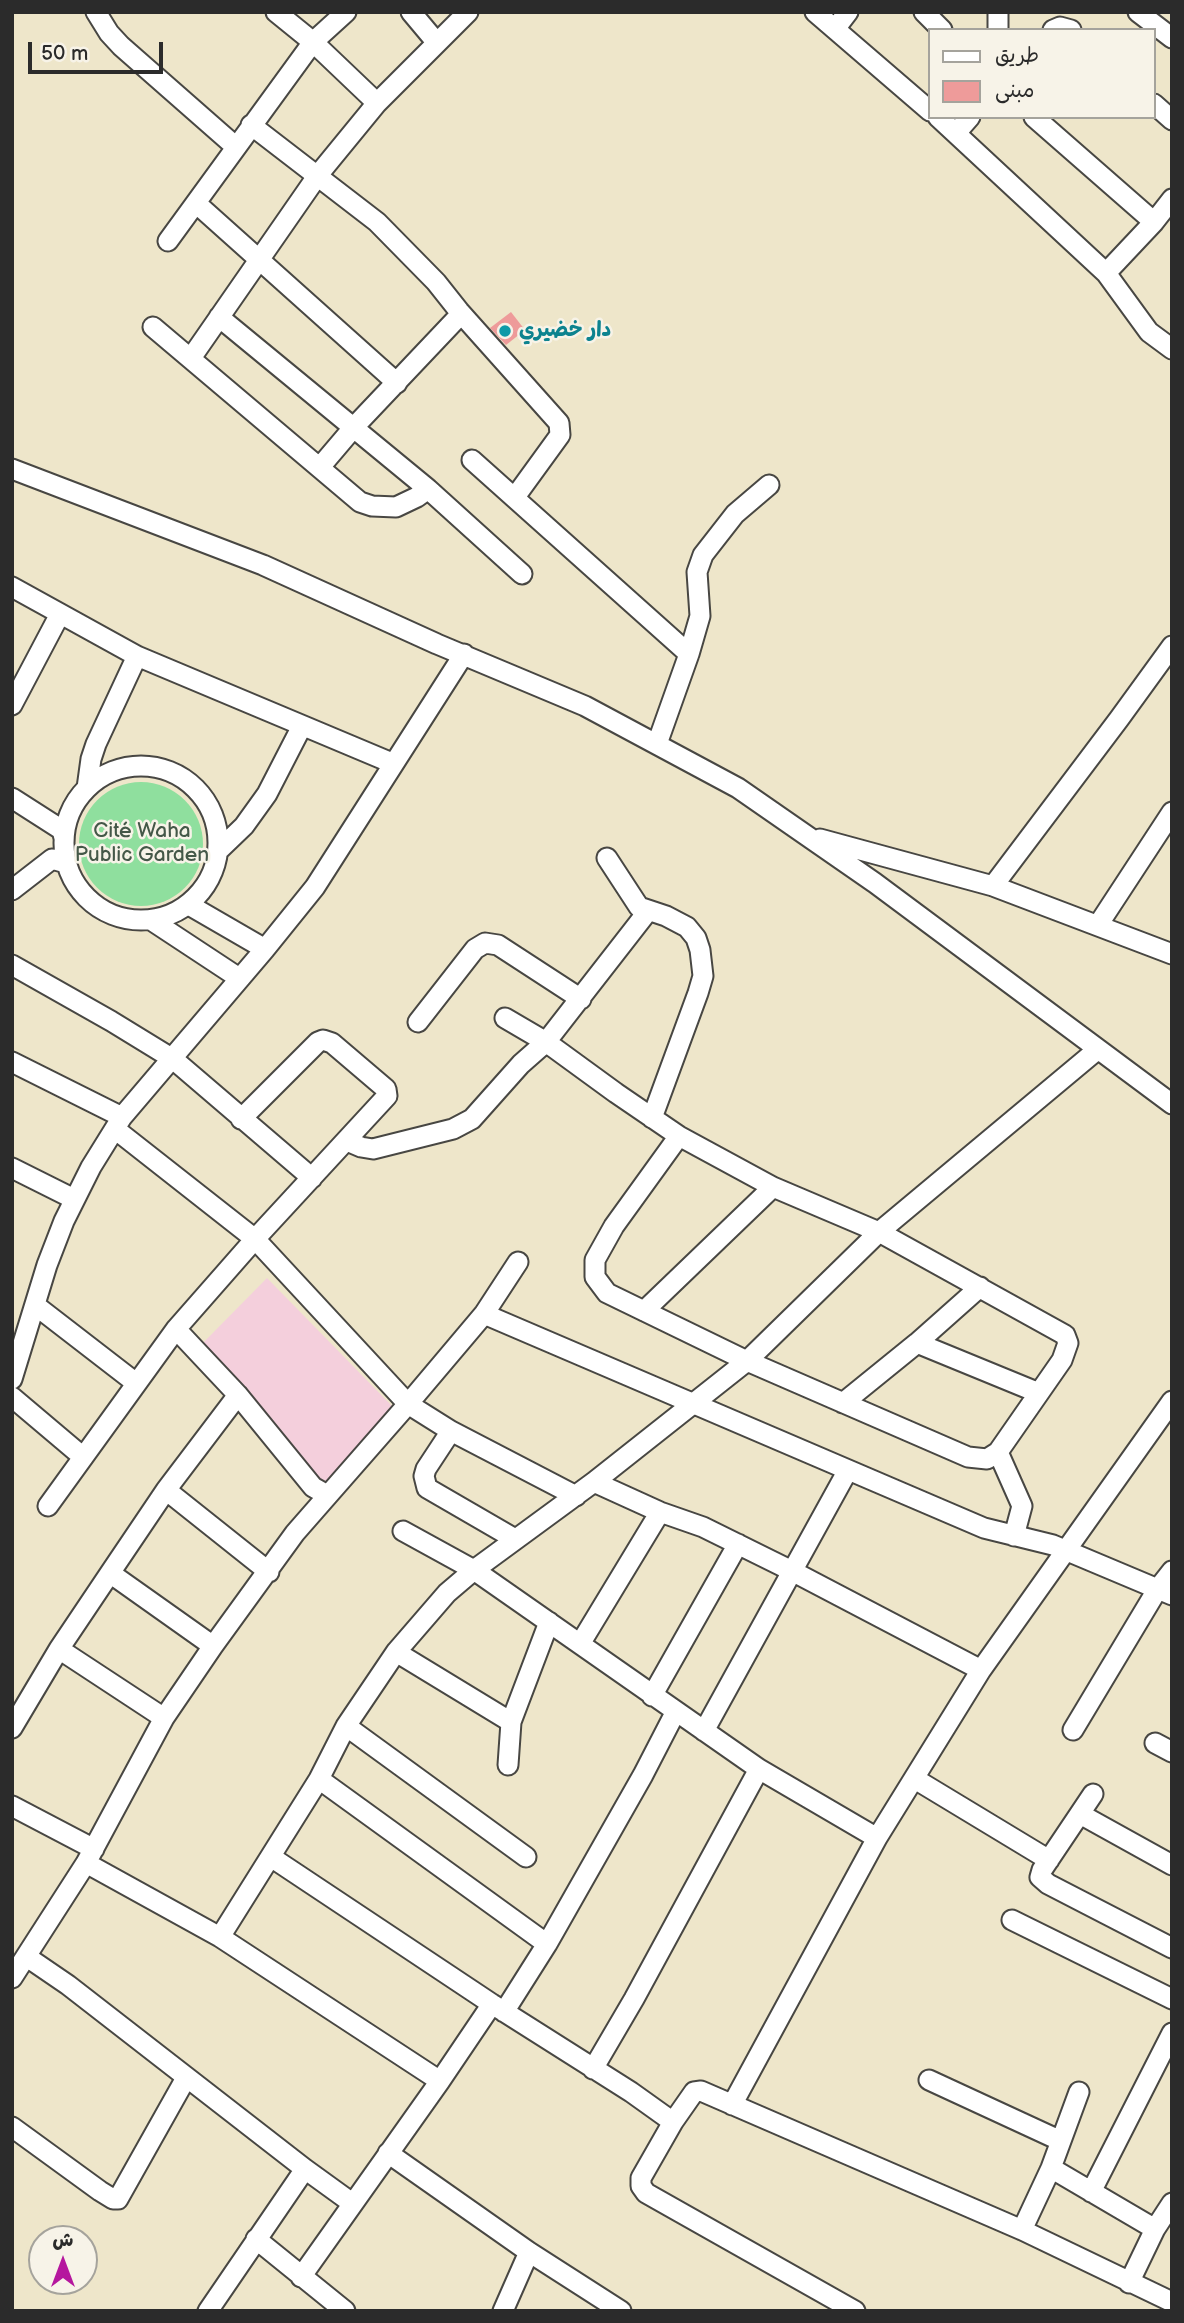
<!DOCTYPE html>
<html>
<head>
<meta charset="utf-8">
<style>
	body { margin:0 }
	#map { position:relative; width:1184px; height:2323px; overflow:hidden; background:#eee6ca; font-family:"Balsamiq Sans","Playpen Sans Arabic",sans-serif }
	canvas { display:block }
	.frame { position:absolute; inset:0; border:14px solid #2b2b2b; pointer-events:none }
	.legend { position:absolute; left:928px; top:28px; width:228px; height:91px; box-sizing:border-box; background:#f7f3e8; border:2px solid #a5a39c; margin:0; padding:9px 12px; list-style:none; font-size:21px; color:#2b2b2b }
	.legend li { display:flex; align-items:center; gap:14px; height:35px }
	.legend b { width:35px; border:2px solid #a5a39c }
	.north { position:absolute; left:28px; top:2225px; width:70px; height:70px; box-sizing:border-box; background:#f7f3e8; border:2px solid #a5a39c; border-radius:50%; rotate:0deg; font-size:19px; font-weight:700; line-height:28px; text-align:center; color:#2b2b2b }
	.north::after { content:''; display:block; margin:auto; width:24px; height:32px; background:#b5179e; clip-path:polygon(50% 0,100% 100%,50% 72%,0 100%) }
	.scale { position:absolute; left:28px; top:42px; width:135px; height:32px; box-sizing:border-box; border:4px solid #2b2b2b; border-top:0; padding-left:9px; font-size:21px; line-height:24px; white-space:nowrap; color:#2b2b2b; -webkit-text-stroke:5px #f7f3e8; paint-order:stroke }
</style>
</head>
<body>
<div id="map">
<canvas width="1184" height="2323"></canvas>
<div class="frame"></div>
<ul class="legend">
<li><b style="height:9px;background:#fff"></b>طريق</li>
<li><b style="height:19px;background:#ee9b9a"></b>مبنى</li>
</ul>
<div class="north">ش</div>
<div class="scale">50 m</div>
</div>
<script>
const ctx = document.querySelector('canvas').getContext('2d');
ctx.lineJoin = 'round';
function fill(path, color) {
  ctx.fillStyle = color;
  ctx.fill(path, 'evenodd');
}
function toPath(rows) {
  const path = new Path2D();
  for (const r of rows) {
    if (r.length === 3) {
      path.moveTo(r[0] + r[2], r[1]);
      path.arc(r[0], r[1], r[2], 0, 2 * Math.PI);
      continue;
    }
    path.moveTo(r[0], r[1]);
    for (let i = 2; i < r.length; i += 2) path.lineTo(r[i], r[i + 1]);
  }
  return path;
}
function stroke(path, color, width, dash) {
  ctx.strokeStyle = color;
  ctx.lineWidth = width;
  ctx.lineCap = dash ? 'butt' : 'round';
  ctx.setLineDash(dash || []);
  ctx.stroke(path);
}
function drawText(font, color, halo, rows, align = 'center') {
  ctx.font = font + ' "Balsamiq Sans","Playpen Sans Arabic",sans-serif';
  ctx.lineWidth = 5;
  ctx.setLineDash([]);
  ctx.textBaseline = 'middle';
  ctx.strokeStyle = halo;
  ctx.fillStyle = color;
  for (const [text, x, y, turn = 0] of rows) {
    ctx.save();
    ctx.translate(x, y);
    ctx.rotate((+turn || 0) * Math.PI / 180);
    ctx.textAlign = isNaN(turn) ? turn : align;
    if (halo) ctx.strokeText(text, 0, 0);
    ctx.fillText(text, 0, 0);
    ctx.restore();
  }
}
const built = toPath([
	[267,1278,392,1406,328,1481,315,1479,199,1347]
]);
const green = toPath([
	[141,844,62]
]);
const building = toPath([
	[511,312,525,330,506,345,490,328]
]);
const street = toPath([
	[96,12,109,33,121,46,236,147],
	[276,12,313,42,377,103],
	[411,12,437,43],
	[815,12,930,111],
	[924,12,942,30],
	[998,12,998,30],
	[1138,12,1172,38],
	[835,29,848,12],
	[1053,30,1060,27,1071,30],
	[1154,104,1172,120],
	[938,117,1106,273,1149,332,1172,349],
	[1034,117,1154,222],
	[251,125,377,222,436,282,459,311,559,423,560,435,515,497],
	[956,133,970,117],
	[197,204,397,383],
	[168,241,313,42,346,12],
	[1106,273,1154,222,1172,199],
	[219,317,428,489,522,574],
	[153,327,360,502,372,506,396,507,417,497,428,489],
	[191,358,318,175,377,103,468,12],
	[472,460,689,654],
	[320,467,354,427,461,314],
	[12,469,263,565,437,644,585,706,738,788,875,883,1172,1104],
	[12,587,137,656,392,763],
	[12,705,60,614],
	[657,744,689,654,700,616,697,572,703,555,735,514,769,485],
	[141,843,77],
	[87,788,91,759,96,744,137,656],
	[12,798,62,830,64,838],
	[820,839,993,886,1172,954],
	[219,850,244,826,267,794,302,726],
	[607,858,639,907,666,916,687,927,696,938,700,950,703,976,698,993,652,1118],
	[993,886,1119,719,1172,646],
	[12,890,52,859,66,863],
	[189,905,265,949],
	[151,920,239,978],
	[1098,925,1172,812],
	[12,965,111,1021,173,1059,312,1178],
	[505,1018,546,1042,616,1093,679,1136,773,1187,879,1232,1065,1335,1068,1343,1062,1360,998,1452,987,1459,968,1457,747,1361,607,1293,595,1277,595,1260,614,1226,679,1136],
	[418,1022,475,949,485,943,498,945,581,999],
	[12,1062,122,1117],
	[115,1129,255,1239,408,1404,451,1431,576,1496],
	[347,1141,361,1147,373,1149,453,1129,472,1119,521,1064,546,1042,648,911],
	[12,1168,74,1199],
	[35,1305,136,1383],
	[644,1311,773,1187],
	[484,1314,984,1528,1053,1545,1172,1595],
	[176,1329,238,1395,313,1487,327,1495],
	[917,1343,1039,1393],
	[12,1379,47,1265,64,1221,91,1167,122,1117,265,949,315,887,464,654],
	[12,1397,83,1457],
	[843,1403,917,1343,980,1287],
	[451,1431,426,1469,424,1476,427,1488,515,1539],
	[998,1452,1022,1506,1014,1536],
	[594,1482,660,1512,703,1527,792,1571,981,1670],
	[166,1490,269,1572],
	[48,1506,176,1329,255,1239,387,1096,386,1089,332,1043,323,1040,318,1042,241,1119],
	[403,1531,474,1570,759,1769,877,1838],
	[110,1573,213,1646],
	[580,1644,660,1512],
	[59,1649,164,1718],
	[396,1652,511,1722],
	[652,1696,738,1544],
	[346,1726,526,1857],
	[12,1728,59,1649,110,1573,166,1490,238,1395],
	[1073,1730,1157,1590,1172,1571],
	[704,1731,848,1470],
	[1155,1743,1172,1752],
	[508,1765,511,1722,549,1622],
	[319,1779,547,1944],
	[915,1779,1049,1860],
	[1093,1794,1042,1870,1040,1877,1048,1884,1172,1948],
	[12,1806,94,1849],
	[1080,1814,1172,1865],
	[271,1857,492,2004,631,2092,673,2122],
	[86,1863,220,1937,440,2081],
	[1012,1920,1172,1999],
	[220,1937,319,1779,346,1726,396,1652,447,1593,474,1570,594,1482,747,1361,879,1232,1097,1050],
	[27,1957,68,1985,305,2169,352,2203],
	[12,1978,86,1863,164,1718,213,1646,295,1533,408,1404,484,1314,518,1262],
	[504,2012,547,1944,643,1775,675,1713],
	[593,2069,634,1999,759,1769],
	[929,2080,1061,2141],
	[732,2105,877,1838,981,1670,1172,1401],
	[12,2127,100,2191,113,2199,118,2199,186,2078],
	[388,2153,529,2252,621,2311],
	[1051,2168,1155,2229],
	[1091,2192,1172,2033],
	[1022,2230,1051,2168,1079,2092],
	[256,2239,345,2311],
	[301,2277,440,2081,492,2004],
	[1129,2283,1155,2229,1172,2203],
	[208,2311,305,2169],
	[503,2311,529,2252],
	[855,2311,646,2193,641,2186,641,2178,673,2122,694,2092,701,2091,1022,2230,1172,2302]
]);
const markers = [
	[505,331,7,"#0f9aa8"]
];
const cultureNames = [
	["دار خضيري",519,331]
];
const parkNames = [
	["Cité Waha",142,832],
	["Public Garden",142,856]
];
fill(built, '#f4cfdc');
fill(green, '#8fdf9e');
fill(building, '#ee9b9a');
stroke(street, '#484743', 23);
stroke(street, '#fff', 19);
for (const [x, y, r, color] of markers) {
  const dot = new Path2D();
  dot.arc(x, y, r, 0, 2 * Math.PI);
  ctx.fillStyle = color;
  ctx.fill(dot);
  stroke(dot, '#f7f3e8', 2.5);
}
drawText('bold 21px', '#0d838f', '#f7f3e8', cultureNames, 'left');
drawText('21px', '#445848', '#f7f3e8', parkNames);
</script>
</body>
</html>
